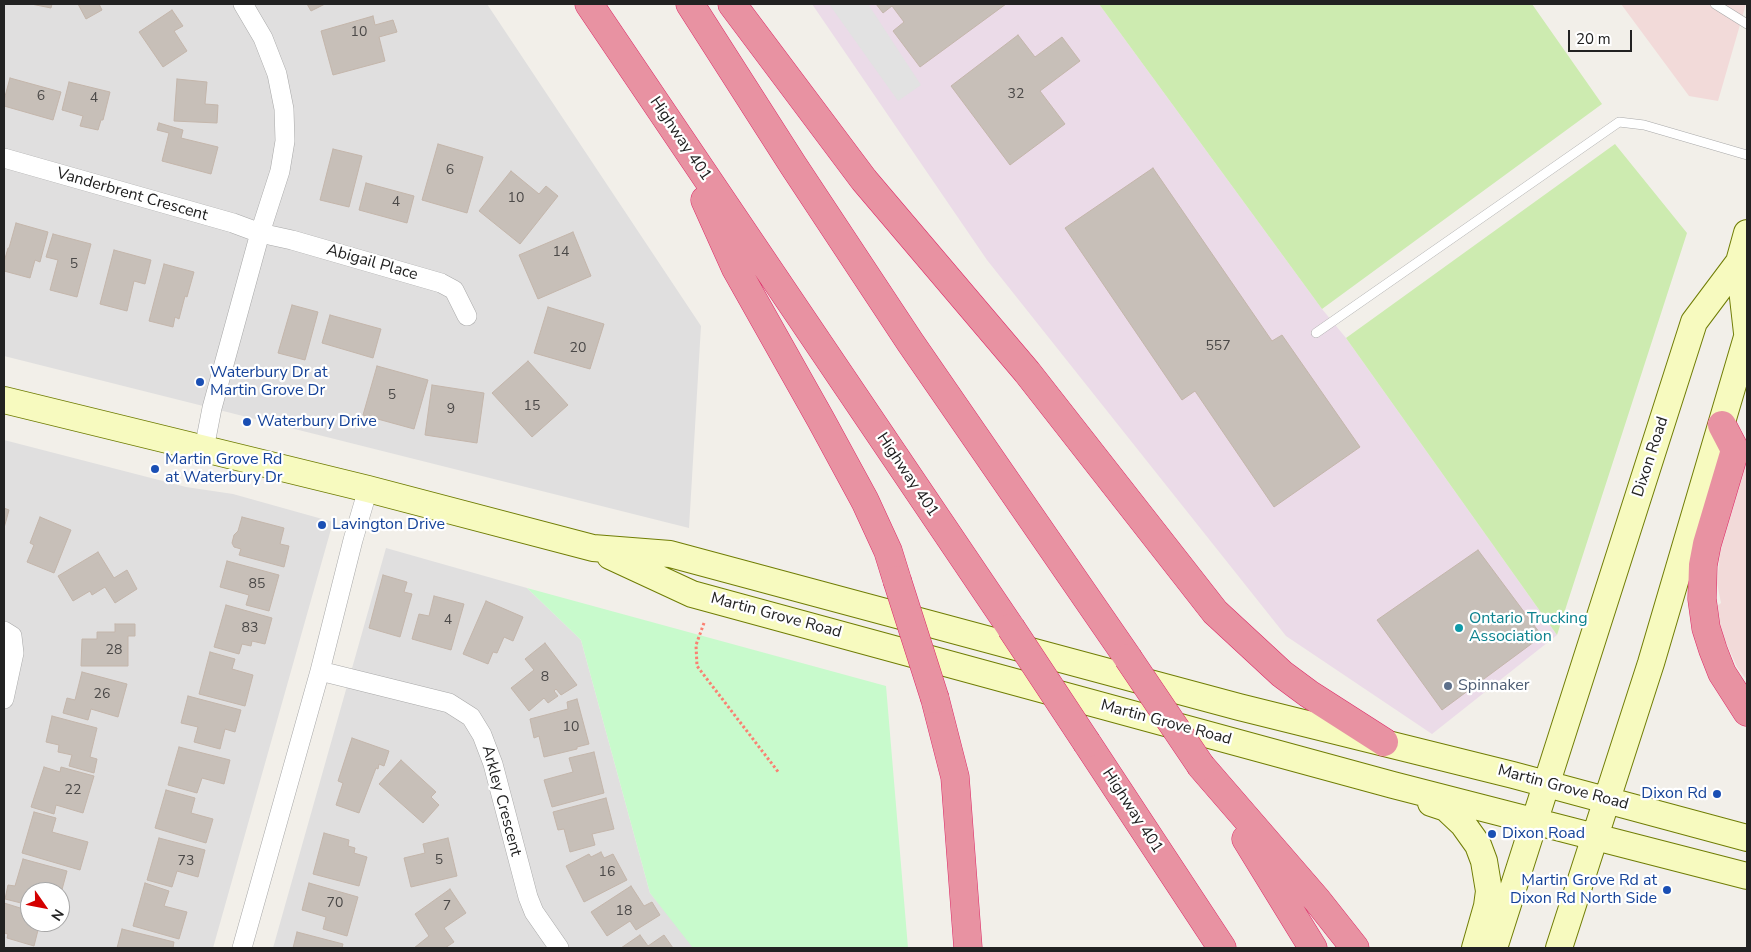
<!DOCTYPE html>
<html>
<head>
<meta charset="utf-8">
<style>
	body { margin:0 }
	#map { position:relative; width:1751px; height:952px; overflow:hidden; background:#f2efe9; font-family:"Nunito Sans",sans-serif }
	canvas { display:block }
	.frame { position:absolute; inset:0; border:5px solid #222; pointer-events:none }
	.north { position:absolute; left:20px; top:882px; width:50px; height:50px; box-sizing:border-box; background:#fff; border:1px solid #a7a7a7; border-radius:50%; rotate:123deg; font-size:14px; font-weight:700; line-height:20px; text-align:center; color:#222 }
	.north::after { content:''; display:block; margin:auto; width:18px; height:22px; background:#d40000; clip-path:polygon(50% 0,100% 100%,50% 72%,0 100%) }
	.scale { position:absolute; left:1568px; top:30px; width:64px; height:22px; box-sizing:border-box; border:2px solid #222; border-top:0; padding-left:6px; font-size:15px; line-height:18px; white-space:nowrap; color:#222; -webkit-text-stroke:4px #fff; paint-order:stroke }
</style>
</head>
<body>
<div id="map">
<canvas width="1751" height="952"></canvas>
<div class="frame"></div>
<div class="north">N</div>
<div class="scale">20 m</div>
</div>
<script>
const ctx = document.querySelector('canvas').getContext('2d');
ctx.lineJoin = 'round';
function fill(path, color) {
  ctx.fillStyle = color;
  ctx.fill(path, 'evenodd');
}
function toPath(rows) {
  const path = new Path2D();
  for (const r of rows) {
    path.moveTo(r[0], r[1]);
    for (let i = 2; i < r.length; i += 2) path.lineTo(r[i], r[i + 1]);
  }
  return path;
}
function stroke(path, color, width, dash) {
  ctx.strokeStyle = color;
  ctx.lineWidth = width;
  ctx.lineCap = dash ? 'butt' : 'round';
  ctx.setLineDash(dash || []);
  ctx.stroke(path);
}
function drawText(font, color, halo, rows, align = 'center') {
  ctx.font = font + ' "Nunito Sans",sans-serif';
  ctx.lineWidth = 4.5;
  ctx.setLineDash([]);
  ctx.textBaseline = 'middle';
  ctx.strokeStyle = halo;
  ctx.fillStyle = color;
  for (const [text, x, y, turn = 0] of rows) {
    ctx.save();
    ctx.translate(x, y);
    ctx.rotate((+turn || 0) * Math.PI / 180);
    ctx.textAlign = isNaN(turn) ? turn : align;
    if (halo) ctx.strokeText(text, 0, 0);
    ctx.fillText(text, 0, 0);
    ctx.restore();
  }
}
const residential = toPath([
	[4,4,487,4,701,326,689,528,4,356],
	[4,440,186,487,233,494,333,522,213,948,4,948],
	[30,892,60,892,60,922,30,922],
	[386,548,527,588,581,640,650,893,697,948,273,948]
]);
const commercial = toPath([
	[1621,4,1746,4,1718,101,1689,96],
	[1747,453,1747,680,1737,667,1724,638,1714,608,1721,603,1717,583,1721,543]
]);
const industrial = toPath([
	[812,4,1099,4,1322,309,1346,338,1557,635,1432,734,1286,636,987,260]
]);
const grass = toPath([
	[1099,4,1532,4,1602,104,1322,309],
	[1615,144,1687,233,1557,635,1346,338]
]);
const park = toPath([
	[527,588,886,686,908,948,693,948,650,893,581,640]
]);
const parking = toPath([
	[829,4,868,4,921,85,898,101]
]);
const building = toPath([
	[31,4,52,4,51,8,31,4],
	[78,4,99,4,102,10,86,19,78,4],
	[307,4,325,4,311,11,307,4],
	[876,4,1006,4,920,67,893,31,904,22,892,6,883,13,876,4],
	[172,10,183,26,174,31,187,51,163,67,139,32,172,10],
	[373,16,375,25,393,20,397,32,379,37,385,61,333,75,321,31,373,16],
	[1018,35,1035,57,1062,37,1080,61,1040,91,1065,124,1010,165,951,86,1018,35],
	[10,78,61,92,53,120,4,106,4,100,10,78],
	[177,79,207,82,205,104,218,105,217,123,174,121,177,79],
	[69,82,110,92,103,120,101,120,98,130,80,126,83,116,62,110,69,82],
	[159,123,183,130,181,138,218,147,211,174,162,161,169,133,157,130,159,123],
	[438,144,483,157,467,213,422,200,438,144],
	[333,149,362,156,349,207,320,200,333,149],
	[1153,168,1272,341,1282,335,1360,447,1274,507,1195,391,1182,400,1065,228,1153,168],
	[511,171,539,194,546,186,558,196,520,244,479,211,511,171],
	[366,183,414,196,407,223,359,210,366,183],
	[16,223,48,232,40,262,35,260,30,278,4,271,4,262,8,248,9,248,16,223],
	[573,232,591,276,538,299,519,255,573,232],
	[53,234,91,244,77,297,50,290,58,260,46,257,53,234],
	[114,250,151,260,145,284,134,281,127,311,100,304,114,250],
	[164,264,194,272,187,297,185,296,179,319,175,317,173,327,149,321,164,264],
	[292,305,318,312,305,360,278,353,292,305],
	[548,307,604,324,590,369,534,353,548,307],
	[330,315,381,329,373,358,322,343,330,315],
	[528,361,568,405,532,437,492,393,528,361],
	[377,366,428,380,414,429,363,415,377,366],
	[432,385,484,393,477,443,425,435,432,385],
	[4,508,9,510,4,528,4,508],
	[40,517,71,530,54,573,27,562,34,545,30,543,40,517],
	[242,517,284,528,280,544,289,546,284,567,239,555,241,549,234,547,232,543,234,535,238,531,242,517],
	[1478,550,1542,636,1442,710,1377,620,1478,550],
	[98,552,114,578,127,570,137,589,115,603,105,587,92,595,90,591,73,601,58,576,98,552],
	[227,561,279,575,269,611,246,605,249,595,220,587,227,561],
	[383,575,407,582,404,592,412,594,400,637,369,628,383,575],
	[434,596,464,604,451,650,412,639,419,614,429,616,434,596],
	[486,601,523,617,513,641,504,637,497,653,493,652,488,664,463,654,486,601],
	[226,605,272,618,265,644,252,641,251,646,242,644,239,654,214,647,226,605],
	[115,624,135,624,135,636,128,636,128,666,81,666,82,639,97,639,97,632,115,632,115,624],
	[545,643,577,685,561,695,556,689,554,691,558,696,548,703,544,698,529,711,511,688,534,670,525,659,545,643],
	[210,652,235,659,232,669,253,675,245,706,199,694,210,652],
	[82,672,127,684,118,717,91,709,88,720,63,713,67,698,75,700,82,672],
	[188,696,241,710,235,732,225,729,220,749,194,742,198,727,181,723,188,696],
	[577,699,589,744,577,747,577,749,544,757,539,736,534,738,530,719,568,709,567,702,577,699],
	[52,716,97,728,90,757,97,759,94,773,69,766,72,755,58,752,59,745,46,742,52,716],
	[352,738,389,751,384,766,379,764,378,769,376,768,359,813,336,805,343,783,338,781,352,738],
	[179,747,230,760,224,784,202,778,197,793,168,785,179,747],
	[594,752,604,793,552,807,544,780,573,772,569,758,594,752],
	[401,760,436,792,431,797,439,805,423,823,379,784,401,760],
	[44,767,60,772,61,767,94,776,83,813,56,805,54,814,31,807,44,767],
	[166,790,195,798,191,813,213,819,206,843,155,828,166,790],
	[606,798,614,829,592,834,595,845,570,852,564,829,558,830,553,812,606,798],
	[34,812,56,818,52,832,88,842,80,870,22,853,34,812],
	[324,833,349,840,348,846,355,848,354,853,367,857,359,886,313,874,324,833],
	[159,838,205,850,198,877,177,871,172,887,147,880,159,838],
	[448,838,457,876,411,887,404,858,425,853,423,844,448,838],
	[601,852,604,858,613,854,627,880,584,902,566,866,589,854,591,857,601,852],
	[23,859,67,871,60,897,60,892,30,892,29,905,5,899,8,885,15,886,23,859],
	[145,883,169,891,164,906,187,912,179,939,133,926,145,883],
	[309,883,358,897,347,936,323,929,326,917,302,910,309,883],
	[631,886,644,906,652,902,660,915,636,930,630,921,607,936,591,912,631,886],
	[450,889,466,913,444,928,454,942,445,948,414,948,429,936,415,914,450,889],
	[4,903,30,911,30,922,40,922,34,946,7,938,8,934,4,933,4,903],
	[122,929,174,942,173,948,117,948,122,929],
	[297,932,343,944,342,948,293,948,297,932],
	[640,935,648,946,664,935,673,948,621,948,640,935]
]);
const path = toPath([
	[704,623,696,645,697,666,779,773]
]);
const lane = toPath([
	[1715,4,1747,24],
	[1316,333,1619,122,1644,125,1747,155]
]);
const street = toPath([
	[4,158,233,223,260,233,292,240,441,283,454,290,467,316],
	[204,449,212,408,260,233,280,171,285,141,284,109,277,74,263,38,243,4],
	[4,631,12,636,14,653,4,699],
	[320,671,449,703,471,717,482,735,493,764,528,897,534,912,559,948],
	[242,948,320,671,353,540,368,489]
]);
const secondary = toPath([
	[1739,262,1747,333],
	[4,400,368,489,593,548,670,554,1239,707,1513,775,1747,838],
	[610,556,692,594,1393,785,1747,876],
	[1431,803,1446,808,1463,824,1478,845,1484,861,1489,891,1487,906,1475,948],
	[1494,948,1694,322,1739,262,1747,233],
	[1559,948,1651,663,1747,337]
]);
const highway = toPath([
	[589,4,1011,628],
	[690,4,793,165,910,342,1128,658],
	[732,4,864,180,1027,372,1215,612,1282,674,1309,694,1384,742],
	[705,200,736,269,821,420,865,501,888,551,897,580],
	[1722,425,1735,450,1707,544,1703,565,1702,599,1706,628,1713,650,1722,673,1747,712],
	[935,699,955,777,968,948],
	[1087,743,1222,948],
	[1201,766,1317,900,1355,948],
	[1246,839,1313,948]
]);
const highwayBridge = toPath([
	[897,580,935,699],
	[1011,628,1087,743],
	[1128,658,1201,766]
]);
const markers = [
	[200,382,5,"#1a4fb4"],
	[247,422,5,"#1a4fb4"],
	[155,469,5,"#1a4fb4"],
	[322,525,5,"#1a4fb4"],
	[1459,628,5,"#0f9aa8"],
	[1448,686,5,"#5c6f8a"],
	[1717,794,5,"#1a4fb4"],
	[1492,834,5,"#1a4fb4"],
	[1667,890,5,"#1a4fb4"]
];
const numberNames = [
	["10",359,33],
	["32",1016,95],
	["6",41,97],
	["4",94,99],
	["6",450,171],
	["10",516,199],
	["4",396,203],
	["14",561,253],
	["5",74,265],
	["557",1218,347],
	["20",578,349],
	["5",392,396],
	["15",532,407],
	["9",451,410],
	["85",257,585],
	["4",448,621],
	["83",250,629],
	["28",114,651],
	["8",545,678],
	["26",102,695],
	["10",571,728],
	["22",73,791],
	["5",439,861],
	["73",186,862],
	["16",607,873],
	["70",335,904],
	["7",447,907],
	["18",624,912]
];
const streetNames = [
	["Highway 401",680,139,56],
	["Vanderbrent Crescent",132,195,16],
	["Abigail Place",372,263,16],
	["Dixon Road",1651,457,-72],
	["Highway 401",907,475,56],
	["Martin Grove Road",776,616,15],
	["Martin Grove Road",1166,723,15],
	["Martin Grove Road",1563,788,15],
	["Arkley Crescent",501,801,75],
	["Highway 401",1132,811,57]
];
const transitNames = [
	["Waterbury Dr at",210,373],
	["Martin Grove Dr",210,391],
	["Waterbury Drive",257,422],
	["Martin Grove Rd",165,460],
	["at Waterbury Dr",165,478],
	["Lavington Drive",332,525],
	["Dixon Rd",1707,794,"right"],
	["Dixon Road",1502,834],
	["Martin Grove Rd at",1657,881,"right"],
	["Dixon Rd North Side",1657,899,"right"]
];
const cultureNames = [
	["Ontario Trucking",1469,619],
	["Association",1469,637]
];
const serviceNames = [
	["Spinnaker",1458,686]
];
fill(residential, '#e0dfdf');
fill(commercial, '#f2dad9');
fill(industrial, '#ebdbe8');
fill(grass, '#cdebb0');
fill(park, '#c8facc');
fill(parking, '#e2e2e2');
fill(building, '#c7bfb8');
stroke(building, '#c4b6ab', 1);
stroke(lane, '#a9a9a9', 10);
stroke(street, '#a9a9a9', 20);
stroke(secondary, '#707d05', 28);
stroke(highway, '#dc2a67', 29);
stroke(path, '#fa8072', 3, [2.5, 2.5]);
stroke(lane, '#fff', 9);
stroke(street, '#fff', 19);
stroke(secondary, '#f7fabf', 26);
stroke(highway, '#e892a2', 28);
stroke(highwayBridge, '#dc2a67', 29, []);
stroke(highwayBridge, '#e892a2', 28);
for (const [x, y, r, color] of markers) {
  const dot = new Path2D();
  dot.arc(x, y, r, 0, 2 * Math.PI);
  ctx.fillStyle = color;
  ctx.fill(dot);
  stroke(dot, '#fff', 2);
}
drawText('14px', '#4b4948', null, numberNames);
drawText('16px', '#222', '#fff', streetNames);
drawText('16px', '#164399', '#fff', transitNames, 'left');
drawText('16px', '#0d838f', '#fff', cultureNames, 'left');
drawText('16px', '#4e5e75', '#fff', serviceNames, 'left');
</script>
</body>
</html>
